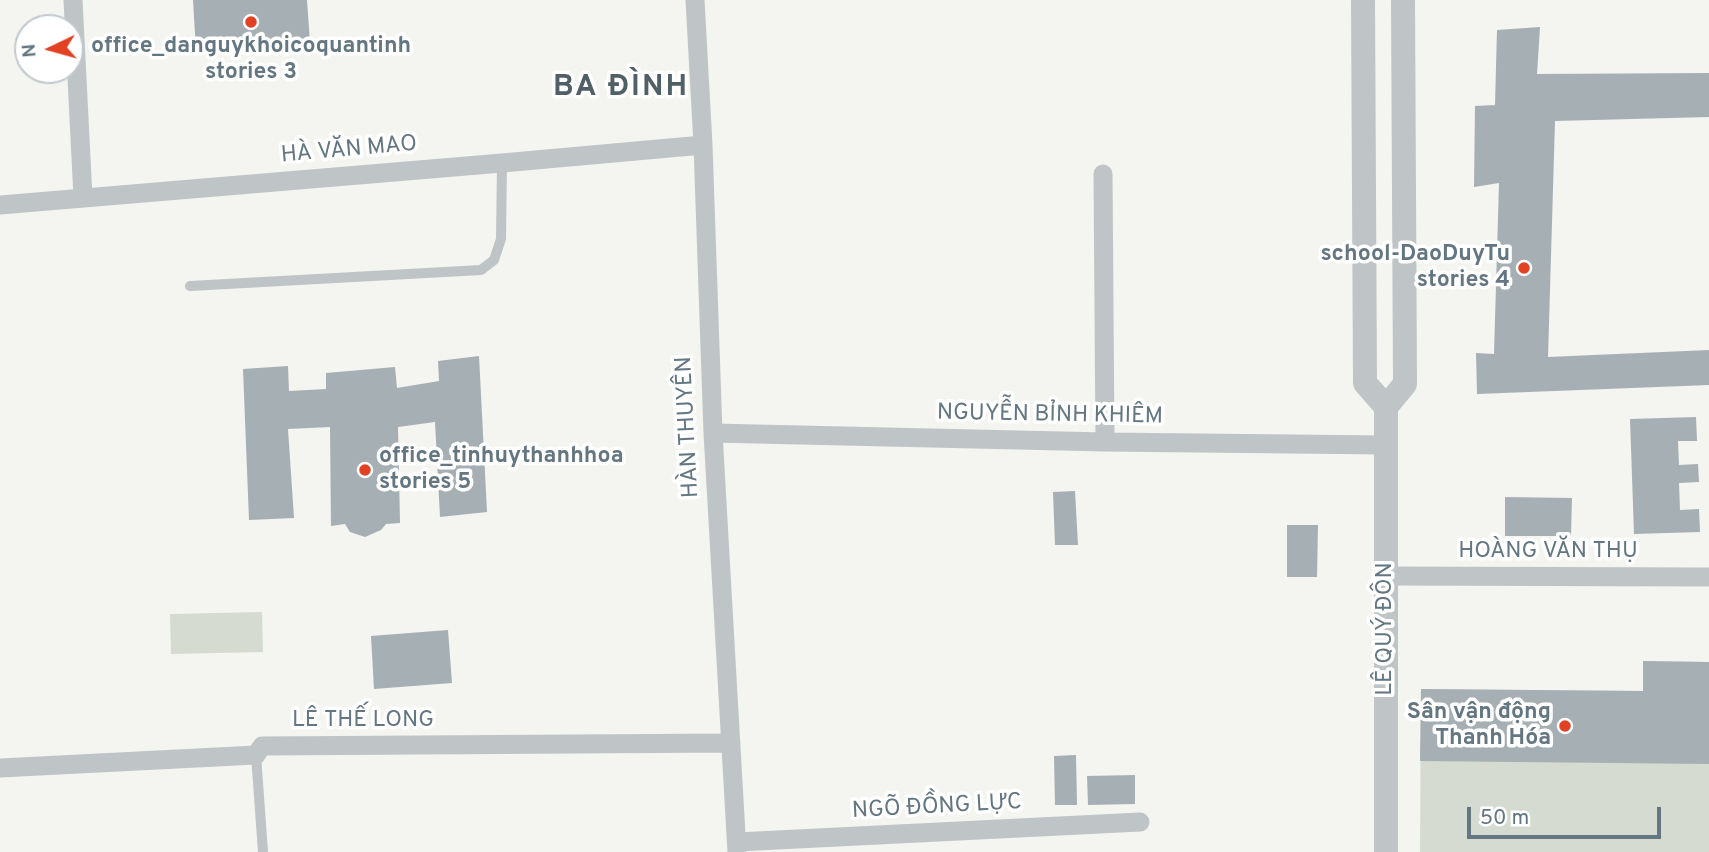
<!DOCTYPE html>
<html>
<head>
<meta charset="utf-8">
<style>
	body { margin:0 }
	#map { position:relative; width:1709px; height:852px; overflow:hidden; background:#f4f4f0; font-family:Overpass,sans-serif }
	canvas { display:block }
	.north { position:absolute; left:14px; top:14px; width:70px; height:70px; box-sizing:border-box; background:#fff; border:2px solid #c1c8cd; border-radius:50%; rotate:265deg; font-size:19px; font-weight:700; line-height:28px; text-align:center; color:#637681 }
	.north::after { content:''; display:block; margin:auto; width:24px; height:32px; background:#e24123; clip-path:polygon(50% 0,100% 100%,50% 72%,0 100%) }
	.scale { position:absolute; left:1467px; top:807px; width:194px; height:32px; box-sizing:border-box; border:4px solid #637681; border-top:0; padding-left:9px; font-size:21px; line-height:24px; white-space:nowrap; color:#637681; -webkit-text-stroke:5px #fff; paint-order:stroke }
</style>
</head>
<body>
<div id="map">
<canvas width="1709" height="852"></canvas>
<div class="north">N</div>
<div class="scale">50 m</div>
</div>
<script>
const ctx = document.querySelector('canvas').getContext('2d');
ctx.lineJoin = 'round';
function fill(path, color) {
  ctx.fillStyle = color;
  ctx.fill(path, 'evenodd');
}
function toPath(rows) {
  const path = new Path2D();
  for (const r of rows) {
    path.moveTo(r[0], r[1]);
    for (let i = 2; i < r.length; i += 2) path.lineTo(r[i], r[i + 1]);
  }
  return path;
}
function stroke(path, color, width, dash) {
  ctx.strokeStyle = color;
  ctx.lineWidth = width;
  ctx.lineCap = dash ? 'butt' : 'round';
  ctx.setLineDash(dash || []);
  ctx.stroke(path);
}
function drawText(font, color, halo, rows, align = 'center') {
  ctx.font = font + ' Overpass,sans-serif';
  ctx.lineWidth = 7;
  ctx.setLineDash([]);
  ctx.textBaseline = 'middle';
  ctx.strokeStyle = halo;
  ctx.fillStyle = color;
  for (const [text, x, y, turn = 0] of rows) {
    ctx.save();
    ctx.translate(x, y);
    ctx.rotate((+turn || 0) * Math.PI / 180);
    ctx.textAlign = isNaN(turn) ? turn : align;
    if (halo) ctx.strokeText(text, 0, 0);
    ctx.fillText(text, 0, 0);
    ctx.restore();
  }
}
const green = toPath([
	[262,612,263,652,171,654,170,614],
	[1643,661,1709,662,1709,852,1420,852,1421,689,1643,691]
]);
const building = toPath([
	[193,0,307,0,310,43,196,51],
	[1540,27,1537,74,1709,73,1709,117,1555,121,1548,357,1709,350,1709,385,1477,394,1476,353,1494,354,1499,183,1474,187,1475,106,1495,105,1497,30],
	[479,356,487,512,440,517,435,422,398,427,400,523,386,524,381,530,365,537,350,532,345,524,331,526,330,427,288,429,294,518,249,520,243,369,288,366,289,391,326,389,326,373,395,367,397,388,439,381,438,361],
	[1696,417,1697,441,1678,441,1679,465,1698,464,1699,482,1679,483,1680,510,1699,509,1700,532,1634,534,1630,419],
	[1075,491,1078,545,1055,545,1053,492],
	[1505,497,1572,498,1571,536,1505,536],
	[1287,525,1318,525,1317,577,1287,577],
	[448,630,452,683,374,689,371,636],
	[1643,661,1709,662,1709,764,1420,761,1421,689,1643,691],
	[1076,755,1077,805,1055,805,1054,756],
	[1135,775,1135,804,1088,805,1087,776]
]);
const service = toPath([
	[190,286,481,270,494,260,501,239,502,163],
	[256,755,263,852]
]);
const minor = toPath([
	[73,0,83,197],
	[695,0,703,145,713,433,737,852],
	[1103,174,1105,442],
	[0,205,502,163,703,145],
	[713,433,1105,442,1385,445],
	[1386,576,1709,577],
	[0,768,256,755,262,746,731,743],
	[737,842,1140,822]
]);
const tertiary = toPath([
	[1363,0,1365,383,1386,407],
	[1386,852,1386,407,1405,384,1403,0]
]);
const markers = [
	[251,22,7,"#e24123"],
	[1524,268,7,"#e24123"],
	[365,470,7,"#e24123"],
	[1565,726,7,"#e24123"]
];
const poiNames = [
	["office_danguykhoicoquantinh",251,47,"center"],
	["stories 3",251,73,"center"],
	["school-DaoDuyTu",1510,255],
	["stories 4",1510,281],
	["office_tinhuythanhhoa",379,457,"left"],
	["stories 5",379,483,"left"],
	["Sân vận động",1551,713],
	["Thanh Hóa",1551,739]
];
const streetNames = [
	["HÀ VĂN MAO",349,151,-5],
	["NGUYỄN BỈNH KHIÊM",1050,416,1],
	["HÀN THUYÊN",689,427,-93],
	["HOÀNG VĂN THỤ",1548,552],
	["LÊ QUÝ ĐÔN",1386,629,-90],
	["LÊ THẾ LONG",363,721],
	["NGÕ ĐỒNG LỰC",937,808,-3]
];
const districtNames = [
	["BA ĐÌNH",621,89]
];
fill(green, '#d6dbd1');
fill(building, '#a6afb3');
stroke(service, '#bfc4c6', 10);
stroke(minor, '#bfc4c6', 19);
stroke(tertiary, '#bfc4c6', 24);
for (const [x, y, r, color] of markers) {
  const dot = new Path2D();
  dot.arc(x, y, r, 0, 2 * Math.PI);
  ctx.fillStyle = color;
  ctx.fill(dot);
  stroke(dot, '#fff', 2.5);
}
drawText('bold 23px', '#637681', '#fff', poiNames, 'right');
drawText('23px', '#637681', '#fff', streetNames);
ctx.letterSpacing = '2px';
drawText('bold 30px', '#515f67', '#fff', districtNames);
ctx.letterSpacing = '0px';
</script>
</body>
</html>
